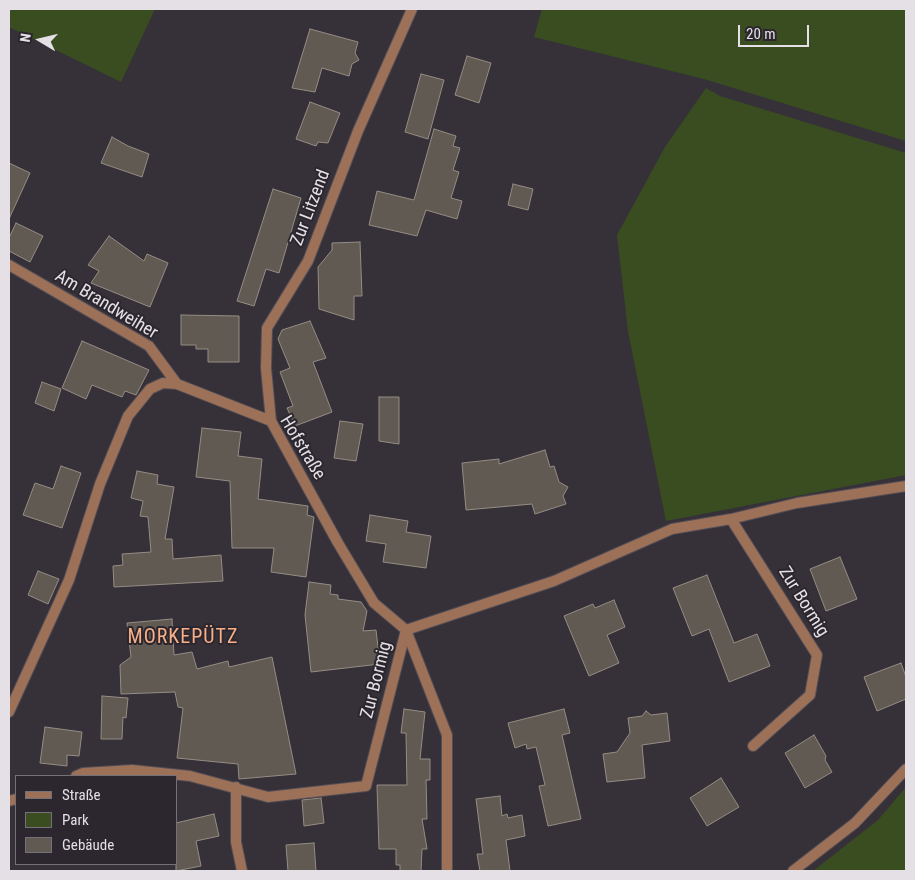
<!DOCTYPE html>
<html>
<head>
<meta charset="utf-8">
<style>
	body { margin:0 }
	#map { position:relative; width:915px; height:880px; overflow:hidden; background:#363139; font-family:"Roboto Condensed",sans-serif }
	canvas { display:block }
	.frame { position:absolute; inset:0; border:10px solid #e4e0e5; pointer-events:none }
	.legend { position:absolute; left:15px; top:775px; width:162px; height:90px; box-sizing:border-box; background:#2c272f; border:1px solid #767178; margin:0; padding:6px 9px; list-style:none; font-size:15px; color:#e4e0e5 }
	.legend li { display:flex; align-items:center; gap:10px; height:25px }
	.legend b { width:25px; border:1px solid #767178 }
	.north { position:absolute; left:15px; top:15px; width:50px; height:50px; -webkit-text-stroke:4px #2c272f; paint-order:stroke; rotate:279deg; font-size:14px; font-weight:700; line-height:20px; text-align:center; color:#e4e0e5 }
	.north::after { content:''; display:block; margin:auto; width:18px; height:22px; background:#e4e0e5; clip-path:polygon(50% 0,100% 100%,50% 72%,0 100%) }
	.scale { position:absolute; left:738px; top:25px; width:71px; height:22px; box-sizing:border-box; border:2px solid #e4e0e5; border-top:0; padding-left:6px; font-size:15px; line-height:18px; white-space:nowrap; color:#e4e0e5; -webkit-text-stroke:4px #2c272f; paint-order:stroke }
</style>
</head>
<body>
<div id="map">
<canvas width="915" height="880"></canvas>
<div class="frame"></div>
<ul class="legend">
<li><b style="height:6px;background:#9d7058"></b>Straße</li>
<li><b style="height:14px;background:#394d21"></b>Park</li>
<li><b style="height:14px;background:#615a52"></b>Gebäude</li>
</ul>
<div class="north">N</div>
<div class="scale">20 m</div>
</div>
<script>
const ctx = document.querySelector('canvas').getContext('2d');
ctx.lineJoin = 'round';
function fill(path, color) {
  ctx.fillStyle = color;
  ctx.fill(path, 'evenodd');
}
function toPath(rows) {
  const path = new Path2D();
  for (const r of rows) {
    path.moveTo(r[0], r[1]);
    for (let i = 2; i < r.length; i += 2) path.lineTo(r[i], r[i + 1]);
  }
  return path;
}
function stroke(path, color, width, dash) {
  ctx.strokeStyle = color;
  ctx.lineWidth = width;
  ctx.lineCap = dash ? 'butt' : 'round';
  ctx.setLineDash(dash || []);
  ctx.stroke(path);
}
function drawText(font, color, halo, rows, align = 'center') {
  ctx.font = font + ' "Roboto Condensed",sans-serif';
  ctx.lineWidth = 4;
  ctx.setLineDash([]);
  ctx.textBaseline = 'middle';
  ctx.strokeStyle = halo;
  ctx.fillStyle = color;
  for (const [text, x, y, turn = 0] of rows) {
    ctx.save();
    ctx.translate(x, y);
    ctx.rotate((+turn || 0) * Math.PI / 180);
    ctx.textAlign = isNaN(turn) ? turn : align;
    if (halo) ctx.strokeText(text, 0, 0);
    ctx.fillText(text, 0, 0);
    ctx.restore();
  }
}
const green = toPath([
	[9,9,155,9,121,82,9,27],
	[542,9,906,9,906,141,704,79,534,37],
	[706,88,720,96,906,153,906,475,666,521,628,331,617,235,665,147],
	[906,787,906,871,813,871,878,820]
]);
const building = toPath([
	[310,29,358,42,355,53,359,60,352,64,349,76,322,68,315,92,292,88,310,29],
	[467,56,491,63,479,103,455,95,467,56],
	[421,74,444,80,428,139,405,132,421,74],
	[310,102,340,113,328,143,318,142,316,146,296,139,310,102],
	[434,129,456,136,453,146,460,148,453,170,459,172,451,198,462,201,457,219,426,210,417,236,369,225,377,191,414,200,434,129],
	[112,137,128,146,149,154,142,177,101,163,112,137],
	[9,163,30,173,9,219,9,163],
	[513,184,533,189,528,210,508,205,513,184],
	[273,189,301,198,279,273,266,269,254,306,237,301,273,189],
	[16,223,43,236,30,262,9,251,9,238,16,223],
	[109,236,144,261,147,254,168,263,150,307,91,283,99,271,88,265,109,236],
	[360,242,362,296,354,296,354,320,319,309,318,267,332,250,332,243,360,242],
	[181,315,239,316,239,362,208,362,208,349,196,349,196,345,181,345,181,315],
	[310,321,326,358,313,362,332,412,295,426,287,408,293,406,280,372,290,368,278,339,282,330,310,321],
	[82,341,149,370,136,395,125,391,122,397,92,385,86,399,62,388,82,341],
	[42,382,61,389,54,411,35,403,42,382],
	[379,397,399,397,399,444,379,441,379,397],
	[340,421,363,424,356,461,334,458,340,421],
	[202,428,241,432,238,456,262,459,258,499,308,506,307,515,314,517,306,577,271,572,274,548,232,548,230,481,196,477,202,428],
	[545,450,550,467,554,466,559,482,568,487,563,496,566,504,535,514,532,504,466,510,462,463,499,459,499,464,545,450],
	[61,466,81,473,62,528,23,515,35,483,53,489,61,466],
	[137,471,158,475,157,484,174,487,165,539,172,539,173,559,221,555,223,581,114,587,113,566,123,565,122,554,151,552,148,517,140,516,143,501,131,498,137,471],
	[370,515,408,521,406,532,431,536,426,568,383,562,386,544,366,541,370,515],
	[840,557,857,599,826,611,810,569,840,557],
	[38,571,59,579,48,604,28,595,38,571],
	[707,575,734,643,757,634,770,666,729,682,709,629,692,636,673,588,707,575],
	[309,582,331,585,330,594,338,595,338,599,361,602,367,611,363,631,376,630,380,664,311,672,305,615,309,582],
	[614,600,625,627,607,635,619,663,589,676,564,616,593,604,595,608,614,600],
	[172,619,174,655,192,652,197,669,228,661,229,667,272,657,296,774,239,779,238,764,177,758,183,708,178,707,175,692,121,694,120,665,131,657,127,623,172,619],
	[901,663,906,677,906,699,877,711,864,677,901,663],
	[102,696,128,698,126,718,123,717,122,739,101,739,102,696],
	[404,709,425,712,420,759,430,759,430,780,426,780,427,819,422,819,427,849,422,849,421,871,400,871,400,865,396,865,396,849,379,849,377,785,407,785,406,733,401,733,404,709],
	[564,709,570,733,562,735,581,819,548,826,539,786,545,785,536,747,527,749,526,744,515,748,508,723,564,709],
	[646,711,651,715,667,713,670,741,642,745,645,778,607,782,603,754,617,752,630,733,628,718,642,716,646,711],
	[45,727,82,732,79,756,67,755,67,766,40,763,45,727],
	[814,735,826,756,825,760,832,772,805,788,785,753,814,735],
	[721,778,739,807,707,826,690,798,721,778],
	[500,796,502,816,507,814,508,818,522,815,525,836,506,840,510,871,480,871,477,854,483,854,476,799,500,796],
	[321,798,324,823,304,826,302,800,321,798],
	[214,814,219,836,196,841,201,866,176,871,176,823,214,814],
	[314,843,316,871,288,871,286,845,314,843]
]);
const minor = toPath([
	[9,265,149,346,177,384],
	[271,421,266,368,267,328,308,261,358,131,412,9],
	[731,519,817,655,810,695,753,746],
	[9,712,69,580,100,484,128,416,150,389,163,383,177,384,271,421,338,543,374,603,406,630,447,735,447,871],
	[76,776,83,773,132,770,190,776,268,797,366,786,406,630,554,581,672,529,731,519,797,503,906,486],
	[236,787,236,842,242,871],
	[9,801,16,799]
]);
const tertiary = toPath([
	[793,871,855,823,906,769]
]);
const streetNames = [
	["Zur Litzend",311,208,-69],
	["Am Brandweiher",106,305,31],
	["Hofstraße",302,448,59],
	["Zur Bormig",803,602,58],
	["Zur Bormig",377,680,-76]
];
const quarterNames = [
	["MORKEPÜTZ",183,638]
];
fill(green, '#394d21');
fill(building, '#615a52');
stroke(building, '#958d84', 1);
stroke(minor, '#524d55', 12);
stroke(tertiary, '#524d55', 12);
stroke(minor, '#9d7058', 10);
stroke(tertiary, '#9d7058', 10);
drawText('18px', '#e4e0e5', '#2c272f', streetNames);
ctx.letterSpacing = '1px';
drawText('20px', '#f7b087', '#2c272f', quarterNames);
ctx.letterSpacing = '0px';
</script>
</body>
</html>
